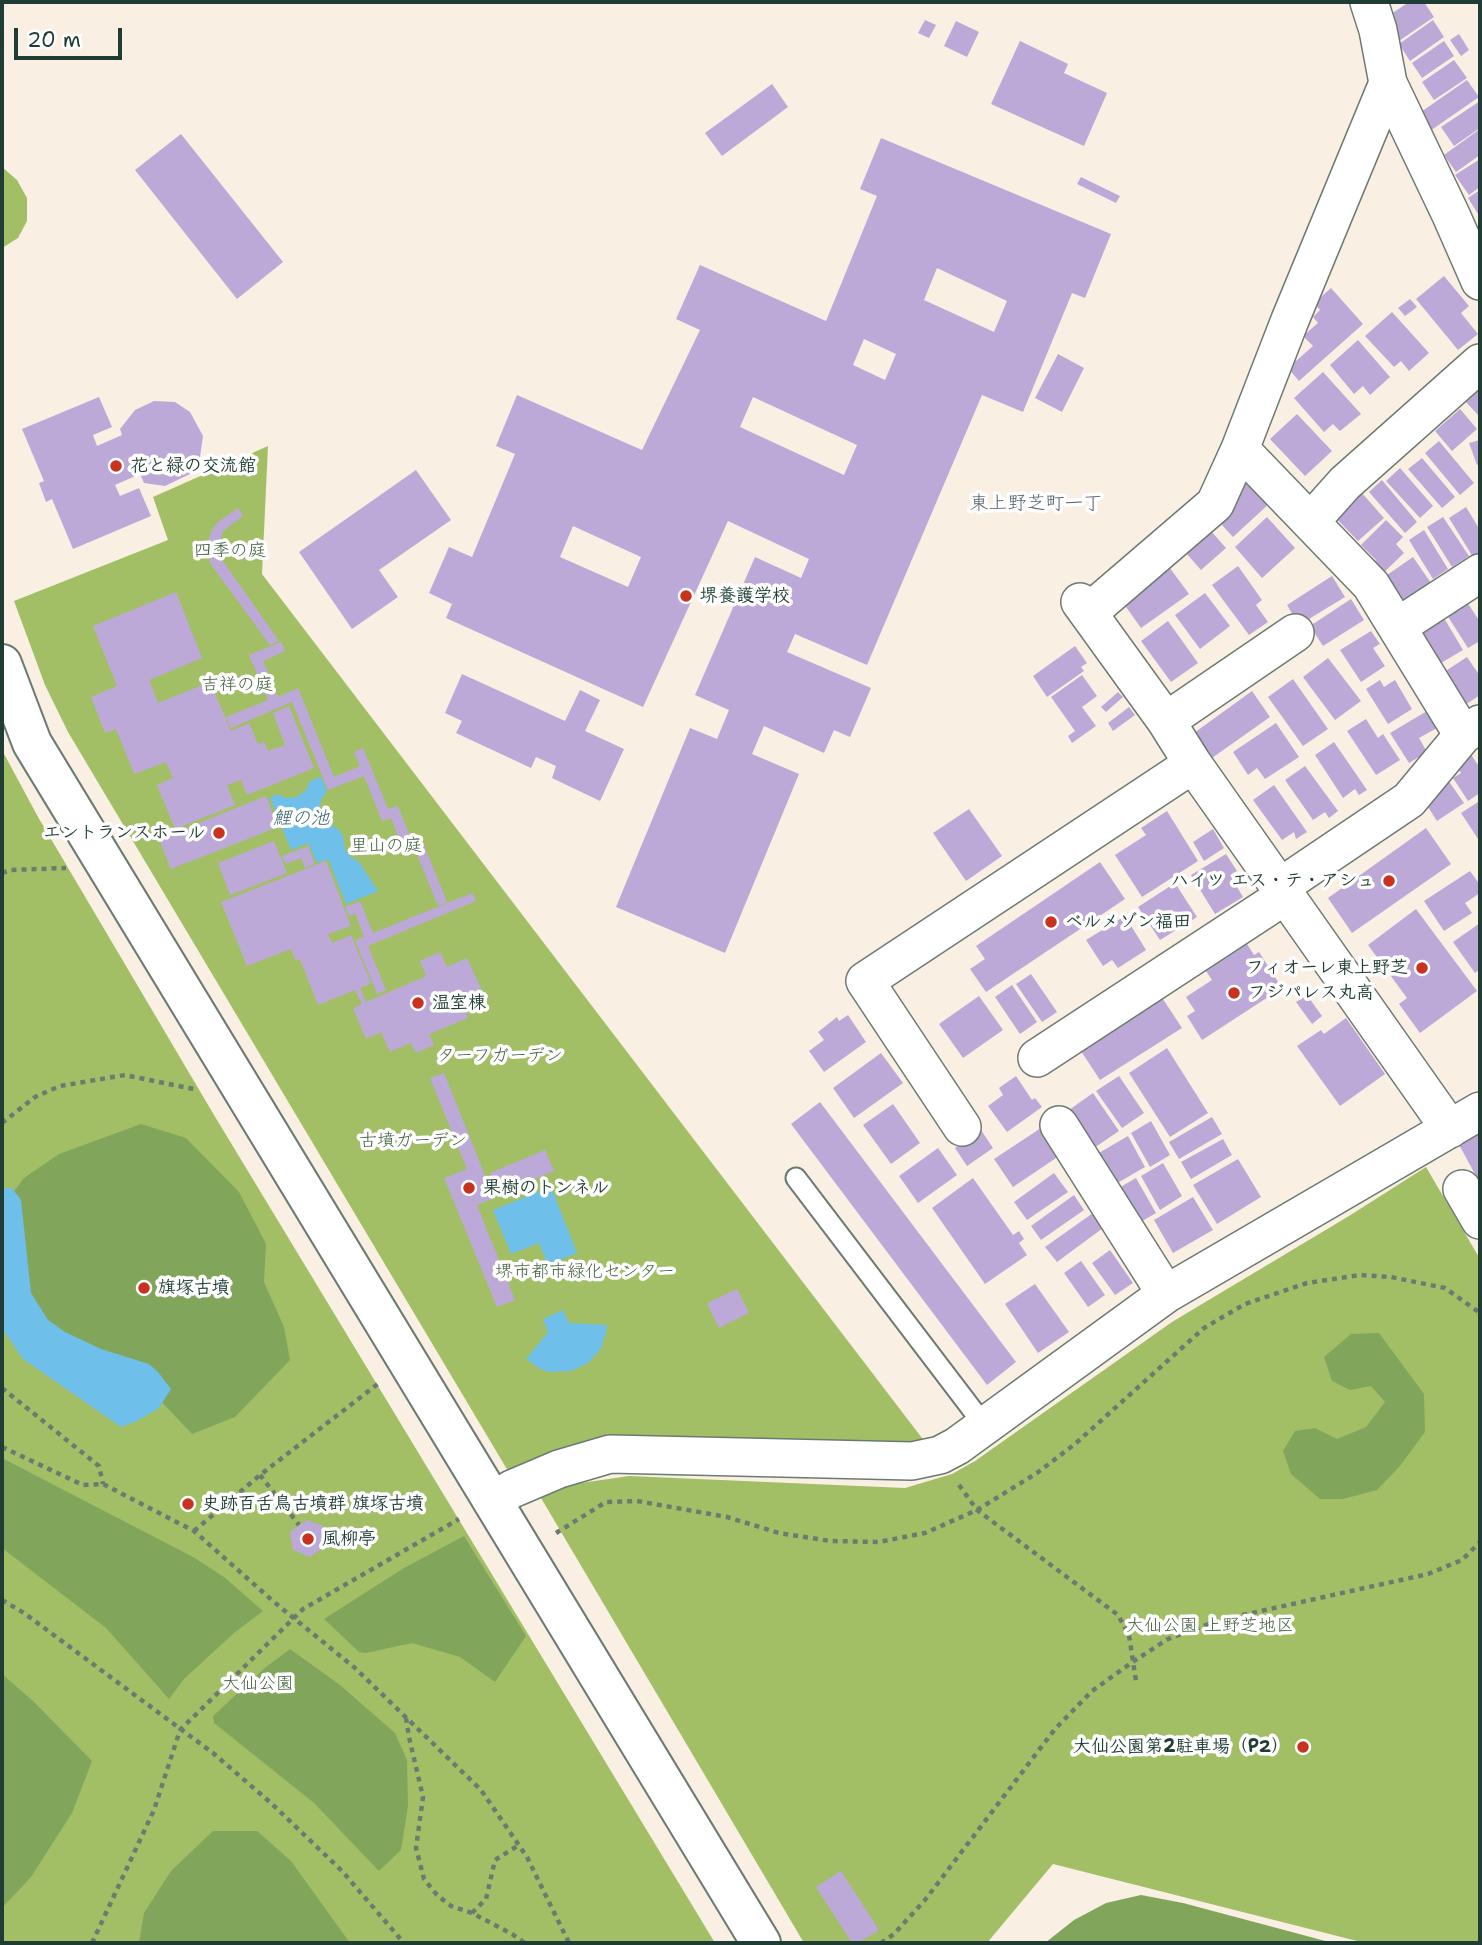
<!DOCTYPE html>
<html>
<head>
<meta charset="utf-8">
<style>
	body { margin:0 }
	#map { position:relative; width:1482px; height:1945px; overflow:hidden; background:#faefe3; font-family:"Shantell Sans",sans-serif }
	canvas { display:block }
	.frame { position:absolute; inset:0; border:4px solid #1f3d34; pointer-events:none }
	.scale { position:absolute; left:14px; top:28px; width:108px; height:32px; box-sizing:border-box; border:4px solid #1f3d34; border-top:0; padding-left:9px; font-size:21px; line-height:24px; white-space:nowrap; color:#1f3d34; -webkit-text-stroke:5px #fff; paint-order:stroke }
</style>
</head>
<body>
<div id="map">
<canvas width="1482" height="1945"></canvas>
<div class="frame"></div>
<div class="scale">20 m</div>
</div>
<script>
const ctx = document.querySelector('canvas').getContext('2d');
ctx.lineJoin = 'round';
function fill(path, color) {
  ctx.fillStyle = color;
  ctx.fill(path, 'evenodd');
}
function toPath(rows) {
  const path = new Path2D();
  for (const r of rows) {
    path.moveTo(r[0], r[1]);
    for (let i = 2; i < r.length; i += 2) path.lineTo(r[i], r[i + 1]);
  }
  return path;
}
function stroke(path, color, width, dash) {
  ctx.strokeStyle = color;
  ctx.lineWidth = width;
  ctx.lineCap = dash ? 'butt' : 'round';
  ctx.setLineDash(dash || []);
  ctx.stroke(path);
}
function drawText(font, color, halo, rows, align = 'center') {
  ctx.font = font + ' "Shantell Sans","Klee One",sans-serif';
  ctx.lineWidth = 7;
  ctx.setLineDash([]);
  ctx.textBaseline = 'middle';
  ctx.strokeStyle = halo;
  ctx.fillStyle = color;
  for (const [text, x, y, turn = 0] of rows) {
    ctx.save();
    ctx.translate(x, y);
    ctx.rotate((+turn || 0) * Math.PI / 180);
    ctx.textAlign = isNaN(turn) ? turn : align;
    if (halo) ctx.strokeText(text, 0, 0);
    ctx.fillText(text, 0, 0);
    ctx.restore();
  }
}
const green = toPath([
	[2,167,17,180,27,198,27,221,18,238,2,248],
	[268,446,262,574,925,1442,601,1441,508,1471,68,732,45,685,14,601,168,540,153,497],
	[2,750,38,817,214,1115,715,1943,2,1943],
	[1426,1167,1480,1259,1480,1943,1365,1943,1053,1864,987,1943,804,1943,541,1498,574,1484,629,1476,905,1488,952,1474,975,1461,1172,1322,1349,1216]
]);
const forest = toPath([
	[141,1124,186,1138,239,1192,266,1244,264,1282,284,1327,290,1360,235,1417,192,1434,156,1396,7,1317,2,1207,24,1178,59,1154],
	[1379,1333,1424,1394,1425,1432,1400,1466,1377,1490,1343,1499,1320,1499,1291,1474,1283,1451,1295,1431,1315,1428,1337,1439,1366,1427,1385,1402,1371,1386,1350,1390,1332,1381,1324,1357,1351,1334],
	[2,1458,193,1557,224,1577,263,1611,234,1633,184,1679,169,1699,106,1628,2,1548],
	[464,1536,526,1636,495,1682,460,1657,412,1643,366,1653,359,1652,324,1619,404,1568],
	[290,1649,340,1685,395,1733,407,1760,408,1806,401,1850,379,1871,314,1803,214,1723,213,1716,266,1667],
	[2,1674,34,1702,92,1761,72,1813,31,1877,2,1908],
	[213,1831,257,1831,291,1861,350,1943,139,1943,144,1913,171,1871],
	[1141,1895,1183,1903,1333,1943,1045,1943,1074,1920,1106,1903]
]);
const water = toPath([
	[321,777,327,790,320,802,321,813,327,822,338,829,343,836,345,850,351,857,359,862,378,891,346,904,328,859,317,863,308,843,291,850,270,798,277,794,286,798,297,797,306,790,310,781],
	[551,1187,577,1253,548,1265,539,1243,511,1254,493,1210],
	[7,1188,12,1188,21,1200,31,1293,48,1320,65,1332,101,1349,149,1364,158,1372,171,1389,159,1408,137,1421,121,1427,23,1359,2,1328,2,1189],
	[563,1310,569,1323,607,1325,606,1333,600,1350,588,1363,571,1371,550,1372,540,1369,526,1359,548,1332,543,1319]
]);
const building = toPath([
	[1409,2,1424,2,1434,17,1399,41,1389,26,1388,16],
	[925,20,936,25,929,38,918,33],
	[1433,20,1444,37,1410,61,1399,44],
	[956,21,979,32,967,57,944,46],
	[1459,34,1469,50,1461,56,1450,40],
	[1020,41,1068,64,1064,73,1107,93,1084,146,991,104],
	[1444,41,1454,56,1422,78,1412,63],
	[1454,60,1467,78,1434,100,1422,82],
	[1467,80,1479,97,1430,131,1418,114],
	[772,84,788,107,722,156,705,133],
	[1480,101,1480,128,1454,146,1441,127],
	[1480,129,1480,155,1456,172,1444,155],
	[181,134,283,262,237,299,135,170],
	[881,138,1111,234,1085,298,1072,293,1023,412,982,395,867,665,795,634,787,652,871,688,850,737,834,730,824,753,764,726,752,754,799,774,725,953,616,907,690,728,717,739,729,710,695,695,755,557,801,578,809,559,728,521,643,707,446,618,452,604,429,593,449,547,472,557,515,454,496,446,517,395,642,450,700,330,676,319,700,265,826,321,877,196,860,189],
	[937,268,1007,301,994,332,924,300],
	[864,339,896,354,885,380,853,365],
	[753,397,857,445,844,475,740,427],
	[573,526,641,557,628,587,560,557],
	[1480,159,1480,187,1469,195,1455,175],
	[1081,177,1120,196,1116,203,1077,184],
	[1480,190,1480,217,1468,198],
	[1444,276,1469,306,1461,313,1478,334,1458,350,1416,299],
	[1331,288,1363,324,1299,381,1288,368,1313,346,1303,336,1318,323,1313,317,1320,310,1314,303],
	[1410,299,1417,307,1405,316,1398,308],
	[1392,312,1429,353,1409,371,1401,361,1394,367,1365,336],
	[1358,340,1390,377,1370,395,1363,386,1354,394,1330,365],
	[1058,354,1084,368,1062,412,1035,398],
	[1323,372,1361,414,1340,431,1333,424,1324,432,1294,398],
	[1480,388,1480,417,1466,402],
	[99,397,112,427,93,435,97,446,122,435,120,429,135,410,154,401,175,402,190,412,203,436,200,457,190,474,165,486,144,483,140,474,115,485,120,496,139,488,151,516,73,549,52,499,46,502,39,483,44,481,22,429],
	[1460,409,1477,429,1452,451,1435,431],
	[1297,414,1332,451,1305,476,1270,439],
	[1480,440,1480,464,1477,465,1469,443],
	[1439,441,1474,483,1460,495,1425,453],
	[1422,458,1455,497,1442,508,1408,469],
	[1400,468,1433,506,1420,518,1386,481],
	[416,470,451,520,379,570,398,597,352,629,299,552],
	[1250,479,1271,502,1233,537,1212,514],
	[1382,480,1417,522,1405,533,1369,492],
	[1361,492,1384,518,1358,541,1334,516],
	[1466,507,1480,530,1480,553,1473,557,1449,518],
	[238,508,243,516,223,531,218,549,220,557,279,641,270,645,210,563,208,543,211,532,217,523],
	[1267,517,1295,548,1262,578,1235,547],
	[1443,517,1469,556,1452,567,1427,527],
	[1386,520,1403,537,1396,544,1404,553,1379,577,1369,566,1376,560,1361,545],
	[1204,523,1226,548,1201,570,1179,545],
	[1424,530,1448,569,1433,579,1409,540],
	[1413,557,1431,583,1404,601,1387,575],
	[1164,560,1189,594,1141,628,1121,600],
	[1238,566,1262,600,1256,605,1268,622,1249,635,1212,585],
	[1332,576,1345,597,1299,625,1287,605],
	[176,592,202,658,149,680,158,703,210,682,231,731,249,723,258,744,264,742,268,751,285,745,273,713,289,706,314,768,247,795,241,780,227,785,235,805,175,829,157,785,173,778,166,762,134,774,116,729,105,733,91,697,117,686,93,626],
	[1205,593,1230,626,1200,649,1175,615],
	[1351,599,1364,620,1323,646,1310,626],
	[1465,599,1480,622,1480,641,1468,648,1445,612],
	[1441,613,1463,650,1441,663,1419,627],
	[1168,621,1198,663,1171,682,1141,641],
	[1371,631,1380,644,1373,648,1385,666,1361,682,1340,650],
	[281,642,285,651,263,661,278,697,298,688,334,777,360,766,354,752,363,748,388,809,398,806,411,839,420,835,447,902,438,906,414,847,404,851,391,818,382,821,364,776,328,790,292,702,231,728,226,717,268,700,249,655],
	[1075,646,1087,663,1081,667,1084,671,1047,697,1033,676],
	[1467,657,1480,676,1480,695,1462,707,1441,674],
	[1328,658,1361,701,1335,720,1303,677],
	[462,674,565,721,580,690,600,700,585,731,624,749,600,801,552,778,556,766,536,757,531,768,456,733,462,721,445,713],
	[1082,675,1097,696,1082,707,1096,726,1072,743,1068,736,1075,731,1051,697],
	[1293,679,1328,729,1303,746,1268,697],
	[1380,680,1384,687,1395,680,1412,709,1388,724,1366,689],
	[1252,691,1270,717,1212,758,1194,733],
	[1118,692,1123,697,1106,712,1101,707],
	[1129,707,1135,715,1113,731,1108,723],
	[1427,711,1437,728,1419,738,1427,752,1409,763,1390,733],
	[1366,719,1378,738,1383,734,1400,760,1376,775,1347,731],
	[1276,723,1299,757,1265,779,1257,768,1248,775,1233,752],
	[1334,742,1367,790,1359,795,1355,789,1343,798,1315,755],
	[1468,750,1480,768,1480,793,1468,801,1453,778,1461,773,1453,760],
	[1305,766,1338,811,1329,818,1325,812,1313,820,1285,780],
	[1448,780,1464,803,1437,821,1422,798],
	[1274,785,1307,832,1296,839,1294,832,1282,840,1253,800],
	[266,796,278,827,171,869,159,839],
	[1478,802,1480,806,1480,842,1461,813],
	[969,809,1002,856,966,881,933,833],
	[1167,811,1198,861,1142,897,1115,855,1146,835,1141,828],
	[1426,828,1451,864,1352,933,1328,898],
	[1213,829,1224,848,1204,861,1193,842],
	[274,841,287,873,230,895,218,863],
	[308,846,315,864,305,868,301,858,286,864,282,856],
	[1226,854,1237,871,1230,875,1243,897,1215,914,1191,875],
	[326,861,351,926,328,934,332,943,351,935,371,983,360,988,366,1002,426,976,420,961,440,952,447,967,467,958,485,997,463,1006,468,1018,429,1034,434,1045,416,1053,411,1043,390,1052,381,1032,366,1039,353,1008,362,1004,355,990,318,1005,300,959,296,961,291,949,247,966,221,902],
	[1100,862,1125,899,986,992,970,969,985,959,976,946],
	[1470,871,1480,885,1480,893,1465,903,1472,913,1444,931,1424,901],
	[1175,883,1197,917,1160,940,1138,907],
	[472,893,476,901,368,946,386,990,377,994,355,940,364,937,355,913,349,916,345,907,360,901,373,933],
	[1416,909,1477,991,1420,1033,1399,1004,1407,998,1368,945],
	[1125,916,1146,950,1118,968,1112,960,1103,966,1086,940],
	[1480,923,1480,969,1475,973,1453,942],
	[1247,944,1254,955,1259,952,1282,988,1202,1040,1187,1016,1195,1011,1186,997,1212,980,1206,971],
	[1031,974,1057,1012,1042,1022,1016,984],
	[1012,985,1037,1022,1020,1034,995,997],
	[1157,990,1182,1028,1100,1080,1075,1042],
	[1307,995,1322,1016,1312,1024,1296,1002],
	[979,996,1003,1030,963,1058,939,1024],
	[848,1015,866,1042,824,1072,809,1051,824,1040,818,1032,837,1017,839,1021],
	[1346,1018,1385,1074,1340,1106,1297,1046,1321,1030,1324,1034],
	[1167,1048,1208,1113,1170,1137,1129,1073],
	[881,1053,903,1083,854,1118,833,1088],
	[444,1073,494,1198,477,1205,515,1300,497,1307,444,1178,467,1169,430,1078],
	[1016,1076,1032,1100,1035,1098,1042,1107,1007,1132,988,1106,1003,1095,999,1088],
	[1119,1076,1144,1113,1122,1128,1096,1091],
	[1093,1093,1119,1131,1094,1148,1069,1110],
	[820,1102,1016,1362,987,1385,791,1124],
	[893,1104,920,1143,891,1164,863,1125],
	[1212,1117,1222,1134,1179,1159,1169,1142],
	[1151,1121,1170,1155,1150,1167,1131,1133],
	[1041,1128,1059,1156,1013,1187,994,1159],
	[981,1130,993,1148,967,1166,955,1148],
	[1480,1131,1480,1183,1458,1143],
	[1128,1136,1145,1167,1114,1185,1097,1154],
	[1223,1139,1232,1155,1191,1179,1181,1162],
	[938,1148,957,1175,918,1203,899,1176],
	[545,1150,554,1171,499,1194,490,1173],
	[1238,1159,1261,1197,1217,1224,1193,1185],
	[1163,1163,1182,1196,1160,1210,1141,1176],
	[1054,1173,1068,1192,1027,1220,1014,1202],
	[973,1178,1013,1235,1019,1231,1024,1239,1019,1243,1027,1255,985,1284,932,1208],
	[1136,1178,1156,1213,1137,1224,1117,1189],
	[1074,1195,1084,1210,1041,1240,1031,1226],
	[1193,1197,1213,1230,1173,1253,1154,1220],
	[1093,1213,1103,1228,1057,1262,1045,1247],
	[1110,1250,1133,1283,1115,1295,1092,1263],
	[1081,1261,1105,1295,1088,1307,1064,1273],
	[1035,1284,1069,1332,1038,1353,1005,1304],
	[737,1289,749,1313,719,1328,707,1303],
	[307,1520,325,1527,325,1546,310,1557,293,1550,290,1532],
	[841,1871,879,1930,858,1943,852,1943,816,1887]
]);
const path = toPath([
	[2,873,11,870,66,868],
	[2,1123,35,1097,60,1086,125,1075,198,1090],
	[2,1388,99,1466,103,1484],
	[2,1447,83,1485,103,1484,194,1531,274,1602,355,1668,481,1790,527,1857,569,1943],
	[260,1475,299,1525],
	[959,1485,977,1510,1118,1615,1129,1635,1136,1681],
	[194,1531,260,1475,379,1383],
	[556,1533,606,1502,637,1501,727,1517,779,1533,830,1541,879,1542,925,1533,977,1510,1037,1473,1075,1444,1204,1328,1245,1304,1307,1283,1360,1275,1391,1277,1445,1288,1480,1313],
	[2,1600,24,1613,213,1753,271,1803,342,1871,404,1943],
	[406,1718,409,1737,423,1797,416,1848,424,1879,437,1895,451,1906,472,1913,512,1934,525,1943],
	[472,1913,486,1899,495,1860,519,1845],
	[92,1943,154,1810,180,1730,303,1609,459,1519],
	[881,1943,894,1934,925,1900,1055,1729,1092,1691,1134,1661,1168,1639,1220,1620,1428,1574,1462,1560,1480,1542]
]);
const lane = toPath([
	[796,1178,984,1425]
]);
const street = toPath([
	[1369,2,1378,30,1388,83,1451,215,1480,281],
	[1240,449,1371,585,1463,735],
	[1311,521,1345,483,1480,363],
	[1080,602,1166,721,1193,764,1450,1129],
	[1088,613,1215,504,1240,449,1290,320,1388,83],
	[1397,627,1480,573],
	[1166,721,1295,633],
	[1280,887,1409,800,1463,735,1480,724],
	[1037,1058,1286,895],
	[1059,1125,1166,1294],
	[962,1127,865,981,1193,764],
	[1462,1189,1480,1220],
	[492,1501,512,1489,559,1469,610,1454,912,1461,940,1455,957,1446,1166,1294,1480,1111]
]);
const secondary = toPath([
	[2,664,32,743,761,1943]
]);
const markers = [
	[116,466,7,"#c8321e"],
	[686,596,7,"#c8321e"],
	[219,833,7,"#c8321e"],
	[1389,881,7,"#c8321e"],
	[1051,922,7,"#c8321e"],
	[1422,968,7,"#c8321e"],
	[1234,993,7,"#c8321e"],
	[418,1003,7,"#c8321e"],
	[469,1188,7,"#c8321e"],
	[144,1288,7,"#c8321e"],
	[188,1504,7,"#c8321e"],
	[308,1539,7,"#c8321e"],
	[1303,1747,7,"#c8321e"]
];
const poiNames = [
	["花と緑の交流館",130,466],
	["堺養護学校",700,596],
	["エントランスホール",205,833,"right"],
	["ハイツ エス・テ・アシュ",1375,881,"right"],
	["ベルメゾン福田",1065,922],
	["フィオーレ東上野芝",1408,968,"right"],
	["フジパレス丸高",1248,993],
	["温室棟",432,1003],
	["果樹のトンネル",483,1188],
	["旗塚古墳",158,1288],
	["史跡百舌鳥古墳群 旗塚古墳",202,1504],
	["風柳亭",322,1539],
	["大仙公園第2駐車場（P2）",1289,1747,"right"]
];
const parkNames = [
	["四季の庭",230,551],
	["吉祥の庭",237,685],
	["里山の庭",386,846],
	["ターフガーデン",500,1056],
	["古墳ガーデン",413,1141],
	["堺市都市緑化センター",585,1272],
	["大仙公園 上野芝地区",1210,1626],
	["大仙公園",258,1684]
];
const neighbourhoodNames = [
	["東上野芝町一丁",1036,504]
];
const waterNames = [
	["鯉の池",301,819]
];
fill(green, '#a2bf66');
fill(forest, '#81a65b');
fill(water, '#6ebfe9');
fill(building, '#bda9d8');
stroke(lane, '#6c7b71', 23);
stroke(street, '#6c7b71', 40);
stroke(secondary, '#6c7b71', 42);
stroke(path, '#6c7b71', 4.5, [5, 5]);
stroke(lane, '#fff', 19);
stroke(street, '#fff', 37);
stroke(secondary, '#fff', 38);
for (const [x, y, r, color] of markers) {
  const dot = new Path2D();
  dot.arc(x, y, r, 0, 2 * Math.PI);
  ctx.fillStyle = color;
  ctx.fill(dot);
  stroke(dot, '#fff', 2.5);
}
drawText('bold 18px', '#1f3d34', '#fff', poiNames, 'left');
drawText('18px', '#466443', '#fff', parkNames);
drawText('19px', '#56636d', '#fff', neighbourhoodNames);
drawText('italic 19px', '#37646a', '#fff', waterNames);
</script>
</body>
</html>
